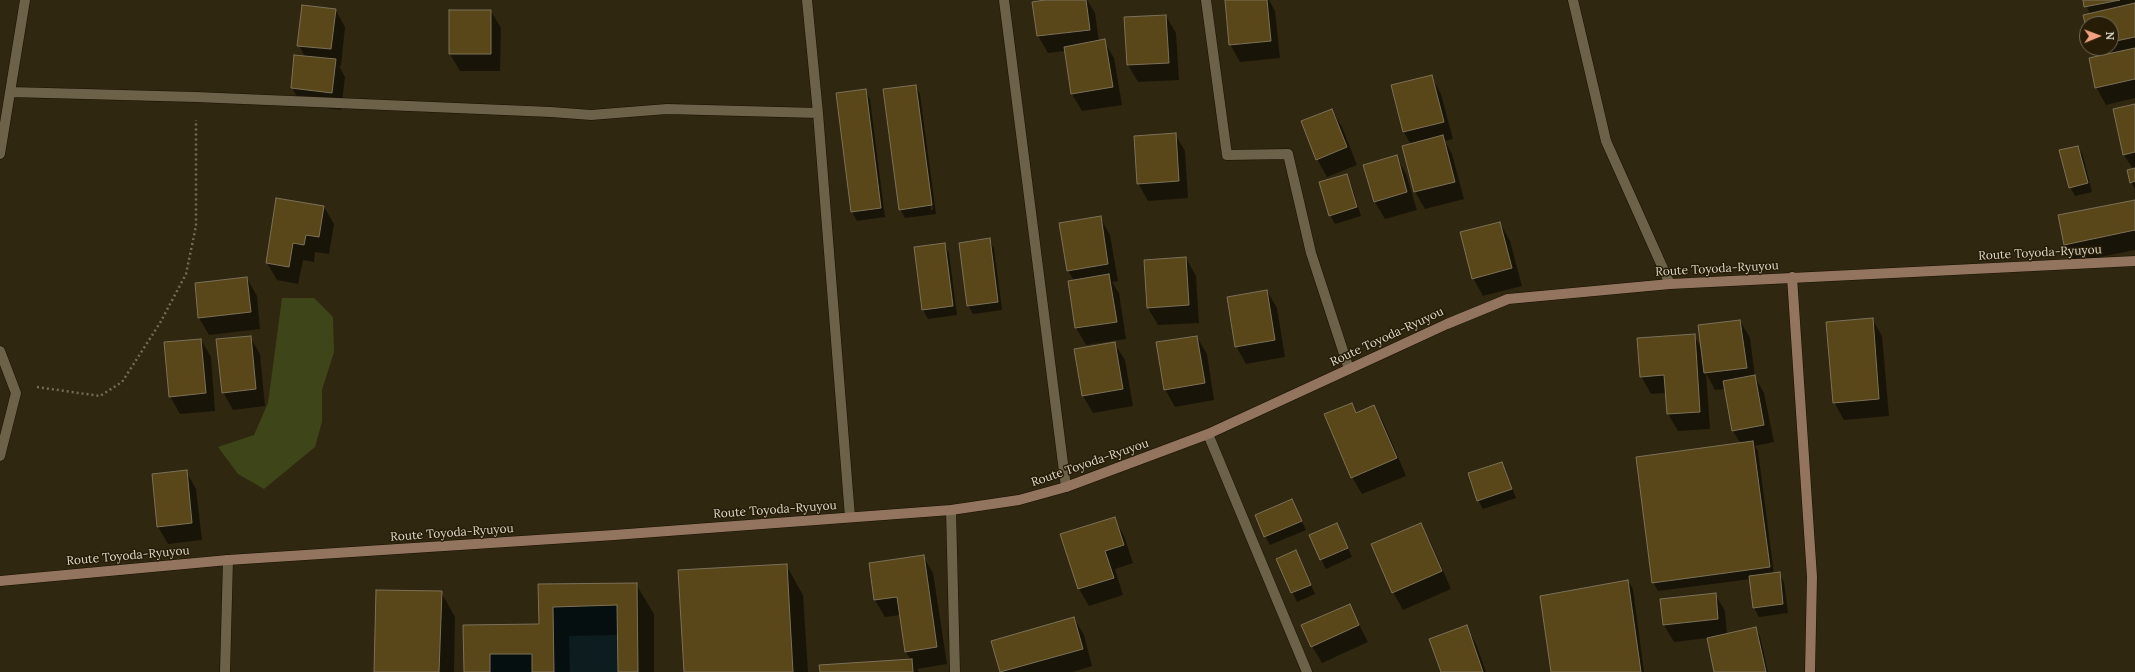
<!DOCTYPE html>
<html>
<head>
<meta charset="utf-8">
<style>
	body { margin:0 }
	#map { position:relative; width:2135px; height:672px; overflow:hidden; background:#302710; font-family:Lora,serif }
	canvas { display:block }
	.north { position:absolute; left:2079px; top:16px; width:40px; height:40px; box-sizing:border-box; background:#271d07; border:1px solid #706855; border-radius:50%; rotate:89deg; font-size:11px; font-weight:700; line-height:16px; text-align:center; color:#ded8cb }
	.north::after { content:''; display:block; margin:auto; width:14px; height:18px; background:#f2a07f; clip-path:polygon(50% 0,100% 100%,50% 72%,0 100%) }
</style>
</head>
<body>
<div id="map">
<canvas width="2135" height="672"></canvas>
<div class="north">N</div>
</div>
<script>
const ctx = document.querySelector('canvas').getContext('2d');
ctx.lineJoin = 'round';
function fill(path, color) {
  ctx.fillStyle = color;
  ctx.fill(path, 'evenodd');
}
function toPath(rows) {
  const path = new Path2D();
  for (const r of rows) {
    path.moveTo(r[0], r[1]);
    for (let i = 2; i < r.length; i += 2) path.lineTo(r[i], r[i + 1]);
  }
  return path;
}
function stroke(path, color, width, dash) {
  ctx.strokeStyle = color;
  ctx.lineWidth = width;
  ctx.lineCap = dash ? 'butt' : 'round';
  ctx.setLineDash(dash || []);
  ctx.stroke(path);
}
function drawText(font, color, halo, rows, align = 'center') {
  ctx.font = font + ' Lora,serif';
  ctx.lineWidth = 3;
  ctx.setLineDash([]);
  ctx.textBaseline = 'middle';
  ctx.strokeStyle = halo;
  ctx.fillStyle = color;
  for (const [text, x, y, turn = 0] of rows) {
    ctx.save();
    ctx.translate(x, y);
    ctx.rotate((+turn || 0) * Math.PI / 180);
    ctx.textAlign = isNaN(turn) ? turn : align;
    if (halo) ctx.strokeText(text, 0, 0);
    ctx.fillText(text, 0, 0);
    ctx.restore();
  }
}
const green = toPath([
	[282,298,314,298,333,317,334,352,322,390,322,422,315,447,264,489,238,474,218,447,254,435,268,403]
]);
const water = toPath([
	[617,605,618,672,554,672,553,607],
	[490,654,532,654,532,672,490,672]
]);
const shadow = toPath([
	[1053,0,1087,0,1095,13,1099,42,1104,41,1114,58,1122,105,1082,111,1072,94,1065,51,1048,53,1038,36,1034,2],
	[1226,0,1269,0,1275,11,1280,58,1240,62,1230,44],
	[2084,0,2135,0,2135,98,2106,105,2096,87,2098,57,2092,48,2111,48,2111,24,2087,24,2087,28,2084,15,2090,14],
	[335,9,345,27,341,66,339,66,345,77,341,110,302,105,292,88,305,57,299,45],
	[491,11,501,28,500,71,460,71,450,54],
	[1166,16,1176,33,1179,80,1138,82,1128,65],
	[1431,76,1441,94,1453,139,1445,141,1452,154,1464,199,1425,209,1415,192,1403,147,1411,145,1404,132,1392,86],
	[915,86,920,94,936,214,905,218,900,209],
	[916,94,918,94,933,210,931,210],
	[865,90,870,99,885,217,857,221,852,212,837,94],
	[2135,105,2135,189,2131,182,2133,169,2124,155],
	[1332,110,1342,127,1357,165,1327,177,1317,159],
	[1175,134,1185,151,1188,198,1148,201,1138,183],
	[2078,147,2083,156,2092,192,2075,196,2070,187],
	[1396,156,1406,174,1417,210,1385,219,1375,202,1364,166],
	[1346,175,1351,184,1361,216,1335,224,1330,215],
	[2135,201,2135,250,2075,262,2065,245,2059,215],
	[324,207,334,224,329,254,315,252,314,262,303,260,298,284,277,280,267,263],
	[1100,217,1110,235,1118,281,1112,282,1119,293,1126,339,1086,345,1076,328,1069,282,1074,281,1068,270],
	[1500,223,1510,241,1522,286,1483,296,1473,278],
	[989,240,994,248,1002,310,973,314,968,305],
	[944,244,949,253,957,315,928,319,923,310,915,248],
	[1186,258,1196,276,1199,323,1158,325,1148,308],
	[247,278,257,296,260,329,209,335,199,318],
	[1267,291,1277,308,1285,357,1246,364,1236,346],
	[1872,319,1882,336,1889,416,1844,420,1834,402],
	[1740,321,1750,338,1755,377,1764,393,1774,442,1755,446,1758,451,1774,574,1779,574,1784,582,1788,613,1759,617,1754,608,1751,579,1658,591,1653,582,1741,444,1733,431,1725,389,1715,390,1706,373,1710,429,1678,431,1668,414,1666,393,1651,394,1641,376,1694,335,1702,350],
	[250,337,260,354,265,406,233,410,223,392],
	[1197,337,1207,354,1214,400,1175,407,1165,389],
	[201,340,211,357,215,411,180,414,170,396],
	[1114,343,1125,360,1133,406,1093,413,1083,396,1075,350],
	[1351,404,1357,413,1374,406,1384,424,1406,476,1362,494,1352,477],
	[1502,463,1516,498,1483,509,1478,500],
	[186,471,196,489,202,540,168,544,158,527],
	[1292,500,1306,530,1270,545,1265,536],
	[1114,518,1124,536,1133,563,1115,569,1123,595,1089,606,1079,589],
	[1337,524,1352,557,1326,569,1310,536],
	[1420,524,1430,541,1451,589,1403,610,1393,592,1373,545],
	[1296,551,1315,594,1297,602,1277,560],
	[923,556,933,573,947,664,917,669,919,672,821,672,911,660,906,652,901,615,885,617,875,600],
	[786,565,803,595,808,672,685,672],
	[1628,581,1633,589,1644,672,1552,672],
	[636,584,654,614,654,672,619,672,618,635,569,636,570,672,465,672,464,626,540,625,539,585],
	[441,592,455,617,454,672,375,672],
	[1715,594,1725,611,1727,634,1755,628,1760,636,1768,672,1715,672,1708,638,1674,642,1664,625],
	[1349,605,1368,642,1322,663,1312,646],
	[1074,618,1084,635,1092,666,1073,672,1001,672,992,642],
	[1466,627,1476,644,1486,672,1442,672]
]);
const building = toPath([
	[1045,0,1086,0,1090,30,1037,36,1032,2,1045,0],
	[1225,0,1267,0,1271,41,1229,45,1225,0],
	[2083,0,2120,0,2084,7,2083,0],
	[2135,3,2135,37,2111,42,2111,24,2087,24,2087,32,2083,15,2135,3],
	[302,5,336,9,331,49,297,46,302,5],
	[449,10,491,10,491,54,449,54,449,10],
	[1166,15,1169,63,1127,65,1124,17,1166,15],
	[1105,39,1113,87,1071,94,1064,47,1105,39],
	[2135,48,2135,79,2095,88,2089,58,2135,48],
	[294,55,336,59,332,93,291,88,294,55],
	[1432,75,1444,122,1403,132,1391,85,1432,75],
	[916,85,932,205,899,210,883,89,916,85],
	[866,89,881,208,851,212,836,93,866,89],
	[2135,104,2135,152,2123,155,2113,109,2135,104],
	[1332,109,1347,147,1316,160,1301,121,1332,109],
	[1176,133,1179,181,1137,184,1134,136,1176,133],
	[1443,135,1455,182,1414,192,1402,146,1443,135],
	[2078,146,2088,183,2069,188,2059,150,2078,146],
	[1397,155,1407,192,1374,202,1363,165,1397,155],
	[2135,168,2135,181,2130,183,2127,170,2135,168],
	[1347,174,1357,207,1329,216,1319,182,1347,174],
	[276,198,324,206,319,237,306,235,304,245,293,243,289,267,266,263,276,198],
	[2135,200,2135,230,2064,245,2058,215,2135,200],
	[1101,216,1108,264,1067,271,1059,223,1101,216],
	[1500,222,1512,268,1472,279,1460,232,1500,222],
	[990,238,998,302,967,306,959,243,990,238],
	[945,243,953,306,922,310,914,247,945,243],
	[1186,257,1189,305,1147,308,1144,260,1186,257],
	[1109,274,1117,322,1075,328,1068,281,1109,274],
	[247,277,251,312,198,318,195,283,247,277],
	[1267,290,1275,340,1235,347,1227,297,1267,290],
	[1873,318,1879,399,1833,403,1826,322,1873,318],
	[1740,320,1747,368,1704,373,1698,325,1740,320],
	[1695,334,1700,412,1667,414,1664,375,1640,377,1637,338,1695,334],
	[251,336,256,389,222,393,216,339,251,336],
	[1197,336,1205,383,1164,390,1156,342,1197,336],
	[201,339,206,393,169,397,164,342,201,339],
	[1115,342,1123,389,1082,396,1074,349,1115,342],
	[1755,375,1764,425,1732,431,1723,381,1755,375],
	[1352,403,1356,413,1374,405,1397,458,1351,478,1324,414,1352,403],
	[1753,441,1770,567,1652,583,1636,457,1753,441],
	[1502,462,1512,489,1477,501,1468,473,1502,462],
	[187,470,192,523,157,527,152,474,187,470],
	[1292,499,1302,521,1264,537,1255,515,1292,499],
	[1115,517,1124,545,1105,551,1114,578,1078,589,1060,534,1115,517],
	[1337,523,1348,548,1320,560,1309,535,1337,523],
	[1421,523,1442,571,1392,593,1371,544,1421,523],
	[1296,550,1311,585,1291,593,1276,559,1296,550],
	[924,555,937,647,905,652,897,597,874,600,869,563,924,555],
	[787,564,793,672,684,672,678,570,787,564],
	[1780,572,1783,604,1753,608,1749,576,1780,572],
	[1628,580,1641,672,1551,672,1540,596,1628,580],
	[637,583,638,672,618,672,617,605,553,607,554,672,532,672,532,654,490,654,490,672,464,672,463,625,539,624,538,584,637,583],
	[376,590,442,591,439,672,374,672,376,590],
	[1716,593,1718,619,1663,625,1660,599,1716,593],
	[1350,604,1359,625,1311,647,1301,625,1350,604],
	[1074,617,1083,649,1000,672,991,641,1074,617],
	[1467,625,1483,672,1441,672,1429,639,1467,625],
	[1756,627,1766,672,1714,672,1707,638,1756,627],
	[912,659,913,672,820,672,819,665,912,659]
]);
const path = toPath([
	[37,387,100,396,122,382,160,323,186,274,196,226,196,120]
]);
const street = toPath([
	[807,0,818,113,850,517],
	[1004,0,1066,487],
	[1206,0,1227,155,1288,154,1311,253,1349,369],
	[1573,0,1606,141,1670,284],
	[10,92,196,97,551,112,591,115,667,109,818,113],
	[0,154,25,0],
	[0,351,16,393,0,456],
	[1208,434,1307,672],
	[951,510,955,672],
	[225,672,228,560]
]);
const secondary = toPath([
	[1792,277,1812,577,1810,672],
	[0,581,228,560,614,535,951,510,1019,500,1066,487,1208,434,1447,324,1508,299,1670,284,2135,261]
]);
const streetNames = [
	["Route Toyoda-Ryuyou",2040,253,-3],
	["Route Toyoda-Ryuyou",1717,269,-3],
	["Route Toyoda-Ryuyou",1387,337,-25],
	["Route Toyoda-Ryuyou",1090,463,-19],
	["Route Toyoda-Ryuyou",775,510,-4],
	["Route Toyoda-Ryuyou",452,533,-4],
	["Route Toyoda-Ryuyou",128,556,-5]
];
fill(green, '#3e4518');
fill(water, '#0d1d1f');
fill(shadow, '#0007');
fill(building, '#59471a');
stroke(building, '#7c7158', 1);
stroke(street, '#181000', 11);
stroke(secondary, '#181000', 11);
stroke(path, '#746c59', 2.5, [2, 3]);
stroke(street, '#6c6249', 10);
stroke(secondary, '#93755f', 10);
drawText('12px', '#ded8cb', '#271d07', streetNames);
</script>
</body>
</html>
